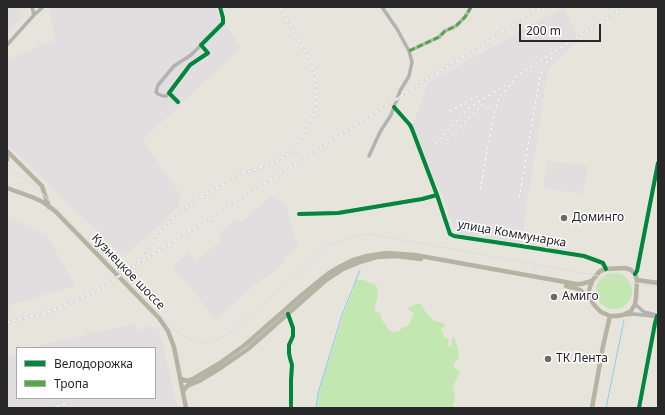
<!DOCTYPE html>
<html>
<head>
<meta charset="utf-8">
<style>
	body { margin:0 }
	#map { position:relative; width:665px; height:415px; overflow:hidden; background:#e7e4dc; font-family:"Noto Sans",sans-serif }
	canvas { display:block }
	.frame { position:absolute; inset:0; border:8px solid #282828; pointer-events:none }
	.legend { position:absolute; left:16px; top:347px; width:140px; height:52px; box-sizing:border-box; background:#fff; border:1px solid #a9a9a9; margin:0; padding:5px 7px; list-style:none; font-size:12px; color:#282828 }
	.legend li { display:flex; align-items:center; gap:8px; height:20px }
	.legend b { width:20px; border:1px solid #a9a9a9 }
	.scale { position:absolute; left:519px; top:24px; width:82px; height:18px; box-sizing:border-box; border:2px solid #282828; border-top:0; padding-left:5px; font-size:12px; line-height:14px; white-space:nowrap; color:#282828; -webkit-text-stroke:3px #fff; paint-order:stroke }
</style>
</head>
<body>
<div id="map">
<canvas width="665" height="415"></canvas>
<div class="frame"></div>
<ul class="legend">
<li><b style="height:5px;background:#00873e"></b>Велодорожка</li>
<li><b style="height:5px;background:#53aa44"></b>Тропа</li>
</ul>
<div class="scale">200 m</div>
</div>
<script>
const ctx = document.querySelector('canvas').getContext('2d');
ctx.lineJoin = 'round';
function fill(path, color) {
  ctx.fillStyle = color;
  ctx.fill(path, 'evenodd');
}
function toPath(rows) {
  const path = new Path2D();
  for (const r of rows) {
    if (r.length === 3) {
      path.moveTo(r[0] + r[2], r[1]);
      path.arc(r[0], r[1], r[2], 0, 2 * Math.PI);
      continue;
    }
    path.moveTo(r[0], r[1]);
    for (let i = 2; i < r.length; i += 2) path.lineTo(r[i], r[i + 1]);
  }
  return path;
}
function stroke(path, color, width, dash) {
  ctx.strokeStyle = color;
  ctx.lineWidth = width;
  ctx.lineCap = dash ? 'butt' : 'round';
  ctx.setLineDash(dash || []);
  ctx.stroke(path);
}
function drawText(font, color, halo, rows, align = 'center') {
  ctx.font = font + ' "Noto Sans",sans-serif';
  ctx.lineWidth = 3;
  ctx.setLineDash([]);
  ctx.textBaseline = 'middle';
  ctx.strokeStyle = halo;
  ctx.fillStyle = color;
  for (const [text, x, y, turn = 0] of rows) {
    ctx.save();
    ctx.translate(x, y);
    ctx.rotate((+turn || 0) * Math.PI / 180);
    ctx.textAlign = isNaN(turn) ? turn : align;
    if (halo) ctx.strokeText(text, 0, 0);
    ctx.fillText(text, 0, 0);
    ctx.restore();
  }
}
const industrial = toPath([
	[7,7,20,7,25,14,7,34],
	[51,7,216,7,216,10,241,47,143,140,180,194,179,205,162,224,123,256,7,144,7,59,55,40,49,8],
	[564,7,579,40,548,69,521,243,457,234,413,125,428,83],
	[547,160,588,166,582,194,543,188],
	[271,196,286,204,294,237,299,244,284,258,285,262,266,279,264,277,216,319,172,266,188,253,196,262,223,238,219,233,237,218,242,222],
	[7,216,47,235,75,286,7,306],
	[133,324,137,330,151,326,159,330,178,408,7,408,7,357,17,355,17,398,155,398,155,348,28,348]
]);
const green = toPath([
	[614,291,18],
	[357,280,363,280,376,285,378,291,377,299,375,306,375,311,380,313,382,320,388,329,392,332,399,331,402,328,408,326,412,319,414,313,412,312,409,310,408,308,416,304,421,304,425,311,434,321,443,323,446,325,440,331,443,332,444,337,449,339,448,345,451,348,451,341,454,336,458,350,459,359,454,363,454,368,459,370,460,372,452,388,454,389,455,396,453,408,317,408,318,395,343,316]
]);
const stream = toPath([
	[316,408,318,393,342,315,360,270],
	[606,408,624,320]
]);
const minor = toPath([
	[32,7,34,15],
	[7,45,34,15,43,7],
	[409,51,439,37,445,31,456,26,465,17,471,7],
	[169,93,166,96,163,96,158,94,156,92,158,85,174,66,191,55,201,45],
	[178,102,169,93,190,65,208,53,201,45,223,23,223,18,220,7],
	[394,107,410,125,412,129,437,195,450,234,454,236,521,246,584,256,603,263,606,269],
	[369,156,380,132,391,115,400,91,409,76,412,62,409,51,397,29,382,7],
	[299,214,338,213,422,199,437,195],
	[635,274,637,271,658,163],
	[635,304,644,312,656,315],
	[288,314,293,328,293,336,289,345,289,353,290,358,292,365,291,380,291,408],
	[626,315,634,314,652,316,657,316],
	[639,408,657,316]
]);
const major = toPath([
	[7,151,42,186,49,207],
	[7,151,7,160],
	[7,188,32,197,43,202,55,211,159,318,168,331,174,347,186,408],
	[637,280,658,283],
	[566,286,575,288,580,290,590,299],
	[180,378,184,380,187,381,193,379,220,363,245,345,303,294,329,273,341,266,353,260,367,256,386,253,415,255,576,284,581,284,592,281,600,271,606,269,625,268,631,270,635,274,637,280,636,298,635,304,631,311,623,315,617,316,610,316,601,312,595,306,590,299,589,290,592,281],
	[183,391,187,386,199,381,222,367,248,349,326,280,343,269,360,262,377,257,396,256,421,259],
	[592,408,603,346,610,316]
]);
const tram = toPath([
	[7,164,18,174,37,188,176,331,189,339,200,342,211,342,225,336,260,307,327,246,345,239,362,235,371,234,658,287],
	[7,186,24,182,30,182]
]);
const rail = toPath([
	[449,111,479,95],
	[447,140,485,102],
	[435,144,469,108,508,83],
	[480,190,494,114,499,98,518,75,624,7],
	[519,198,540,76,545,65,553,56],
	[138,261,146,252,163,228,174,217,198,199,241,174,274,163,290,153,300,141,311,121,316,107,315,82,313,70,308,57,280,7],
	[7,322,49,312,91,294,541,7],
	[51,408,68,403]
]);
const quiet = toPath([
	[409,51,439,37,445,31,456,26,465,17,471,7]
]);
const cycleway = toPath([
	[178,102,169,93,190,65,208,53,201,45,223,23,223,18,220,7],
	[394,107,410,125,412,129,437,195,450,234,454,236,521,246,584,256,603,263,606,269],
	[299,214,338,213,422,199,437,195],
	[635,274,637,271,658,163],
	[288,314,293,328,293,336,289,345,289,353,290,358,292,365,291,380,291,408],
	[639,408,655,323,657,316,658,316]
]);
const markers = [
	[564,218,4,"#6b6a67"],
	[554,297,4,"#6b6a67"],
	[548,359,4,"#6b6a67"]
];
const poiNames = [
	["Доминго",572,218],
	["Амиго",562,297],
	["ТК Лента",556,359]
];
const streetNames = [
	["улица Коммунарка",512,234,10],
	["Кузнецкое шоссе",128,272,46]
];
fill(industrial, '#e2dee0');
fill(green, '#c2e7b1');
stroke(stream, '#86cdf2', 1);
stroke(minor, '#b2b2b2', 3.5);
stroke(major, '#b6b3a4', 4.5);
stroke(tram, '#dcdcde', 1);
stroke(rail, '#dcdcde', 2.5);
stroke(rail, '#fff', 1, [3]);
stroke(quiet, '#53aa44', 3, [6, 3]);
stroke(cycleway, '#00873e', 4);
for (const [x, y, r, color] of markers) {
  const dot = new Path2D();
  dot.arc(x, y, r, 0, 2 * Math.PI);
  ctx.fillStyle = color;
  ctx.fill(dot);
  stroke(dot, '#fff', 1.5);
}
drawText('12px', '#282828', '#fff', poiNames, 'left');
drawText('12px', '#282828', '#fff', streetNames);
</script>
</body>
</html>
